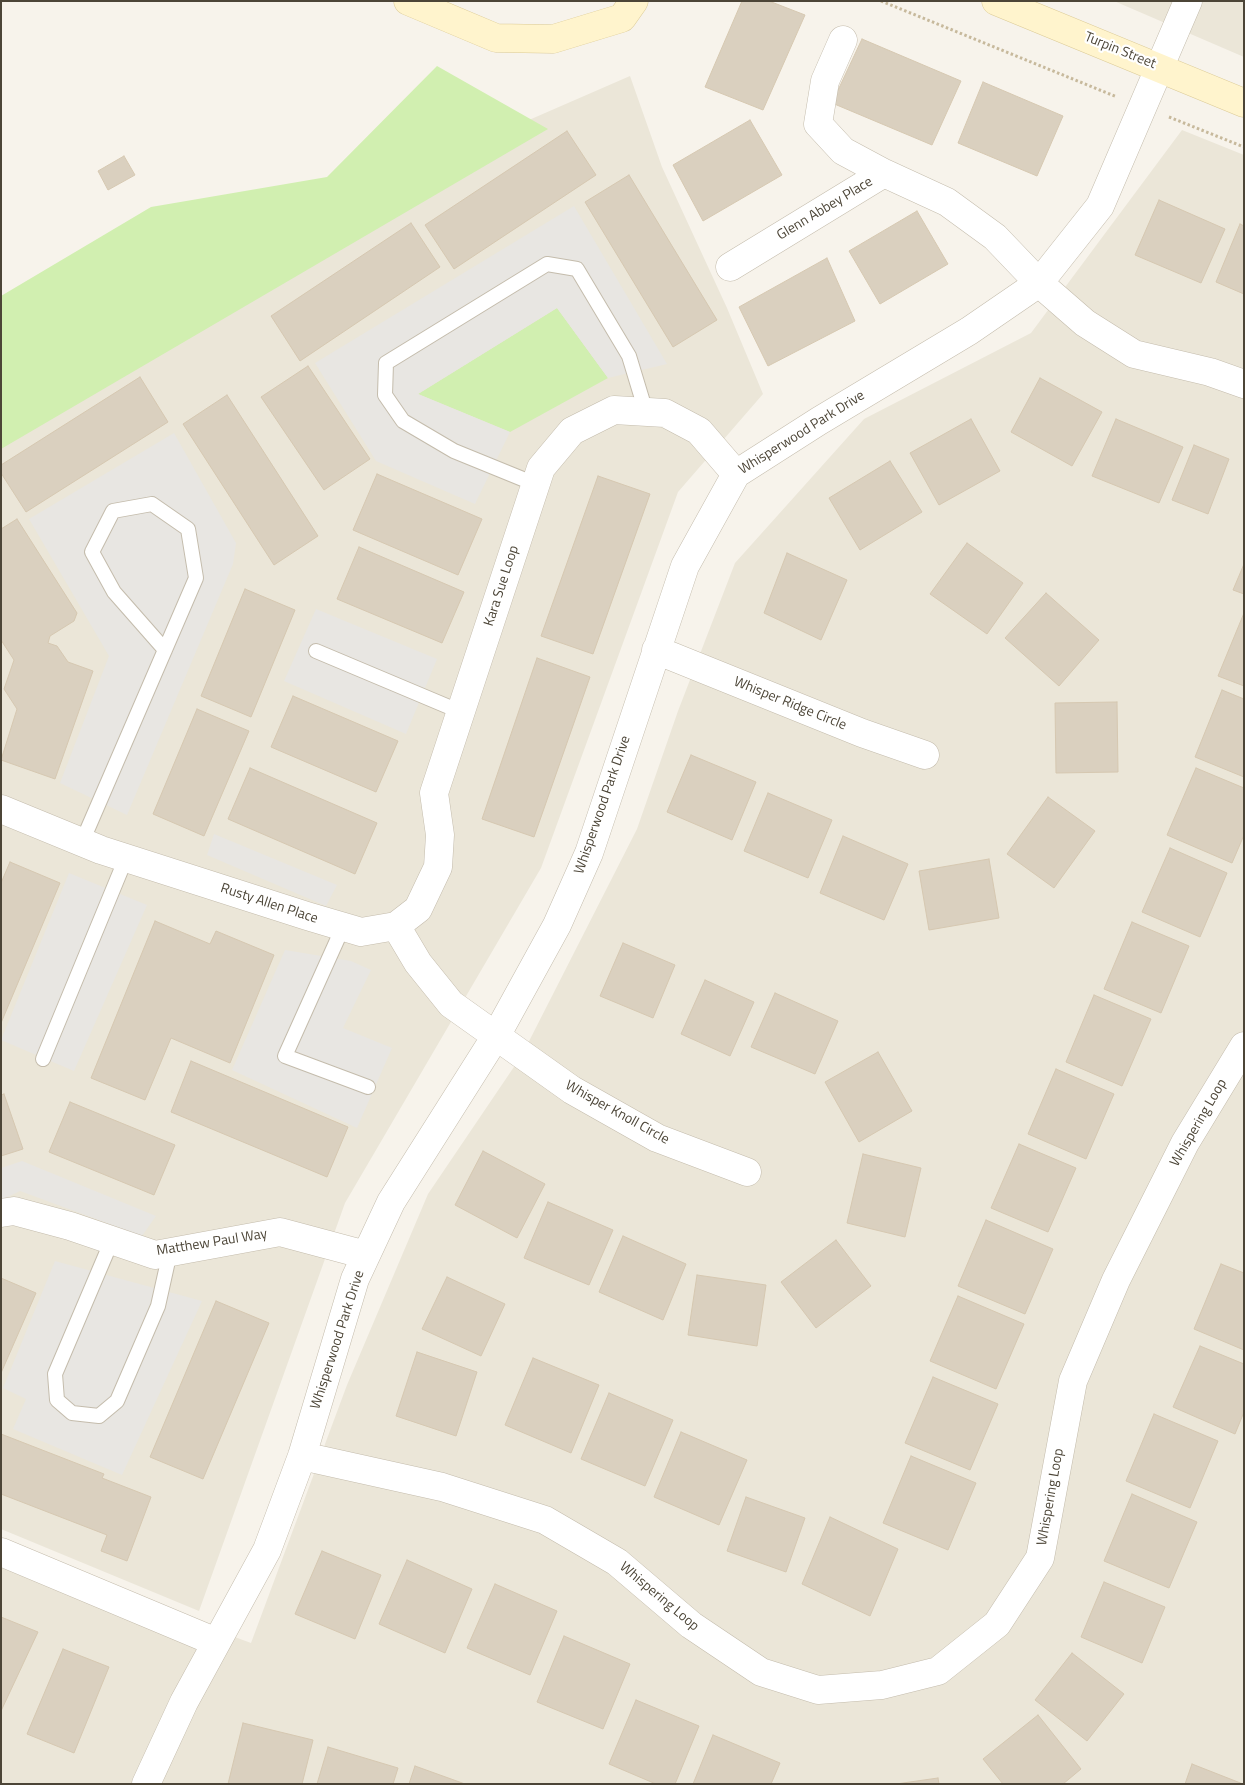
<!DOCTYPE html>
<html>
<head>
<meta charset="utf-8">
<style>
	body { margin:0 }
	#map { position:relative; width:1245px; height:1785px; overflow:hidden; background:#f7f3eb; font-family:"Titillium Web",sans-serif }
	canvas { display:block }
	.frame { position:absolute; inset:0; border:2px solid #4c4537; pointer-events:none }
</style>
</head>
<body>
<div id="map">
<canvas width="1245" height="1785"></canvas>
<div class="frame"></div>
</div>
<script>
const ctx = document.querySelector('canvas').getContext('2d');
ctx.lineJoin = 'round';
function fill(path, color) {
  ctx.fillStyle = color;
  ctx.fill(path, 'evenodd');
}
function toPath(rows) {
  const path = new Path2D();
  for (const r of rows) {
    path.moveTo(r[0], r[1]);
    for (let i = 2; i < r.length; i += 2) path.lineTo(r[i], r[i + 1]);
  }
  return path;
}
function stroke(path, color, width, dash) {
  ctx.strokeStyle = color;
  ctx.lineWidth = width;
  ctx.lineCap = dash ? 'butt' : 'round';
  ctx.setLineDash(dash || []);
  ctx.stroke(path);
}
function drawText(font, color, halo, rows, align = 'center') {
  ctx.font = font + ' "Titillium Web",sans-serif';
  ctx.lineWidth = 4.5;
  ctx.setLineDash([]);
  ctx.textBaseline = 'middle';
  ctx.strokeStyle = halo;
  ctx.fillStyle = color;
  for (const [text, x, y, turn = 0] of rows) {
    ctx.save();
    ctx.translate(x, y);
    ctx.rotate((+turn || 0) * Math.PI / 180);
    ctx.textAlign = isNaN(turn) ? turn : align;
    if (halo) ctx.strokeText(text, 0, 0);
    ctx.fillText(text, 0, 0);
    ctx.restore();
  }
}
const residential = toPath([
	[1114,1,1244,1,1244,57],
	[630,76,662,167,727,308,763,394,678,492,541,868,345,1203,199,1611,1,1529,1,417,506,130],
	[1182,130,1244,155,1244,1784,1,1784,1,1551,251,1643,347,1385,428,1194,522,1055,637,829,678,711,735,563,864,419,1031,333]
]);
const green = toPath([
	[437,66,548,129,1,449,1,296,151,207,327,177],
	[557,308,608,378,510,432,418,394]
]);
const parking = toPath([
	[574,206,667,364,608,378,557,308,418,394,510,432,475,504,376,461,315,363],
	[174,433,236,543,233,564,127,815,60,783,109,656,29,519],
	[316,609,437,659,406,734,284,681],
	[214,834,337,885,326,906,207,855],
	[69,873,147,905,74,1071,1,1040],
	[285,950,351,961,371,970,343,1028,392,1048,357,1128,232,1070],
	[22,1161,156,1216,142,1236,20,1191,1,1200,1,1168],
	[55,1261,202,1301,122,1475,13,1429,26,1399,3,1388]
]);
const building = toPath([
	[742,1,769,1,805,15,763,110,705,87,742,1],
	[862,39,961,81,932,145,832,103,862,39],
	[983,82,1063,116,1037,176,958,143,983,82],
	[750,120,782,175,703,221,673,165,750,120],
	[567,131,596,175,454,269,425,225,567,131],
	[124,156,135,175,108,190,98,171,124,156],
	[629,175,717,320,673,347,585,202,629,175],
	[1159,200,1225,229,1201,283,1135,255,1159,200],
	[917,211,948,264,880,304,849,251,917,211],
	[411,223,440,267,300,361,271,316,411,223],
	[1240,224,1244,226,1244,294,1216,282,1240,224],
	[827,258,855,321,768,366,739,307,827,258],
	[308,366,370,459,324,490,261,397,308,366],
	[140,377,168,422,26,512,1,473,1,465,140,377],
	[1040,378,1102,412,1072,466,1011,432,1040,378],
	[227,395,318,536,274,565,183,424,227,395],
	[971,419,1000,471,939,505,910,453,971,419],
	[1116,419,1183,447,1159,503,1092,476,1116,419],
	[1194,445,1229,459,1208,514,1172,500,1194,445],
	[890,461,922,512,860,550,829,498,890,461],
	[377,474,482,519,458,575,353,530,377,474],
	[598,476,650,494,593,654,541,636,598,476],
	[17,519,77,613,74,621,50,636,48,643,57,646,68,662,93,671,55,779,1,760,17,709,4,689,14,660,1,640,1,529,17,519],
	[967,543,1023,583,987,634,930,594,967,543],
	[359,547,464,592,442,643,337,599,359,547],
	[787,553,847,580,821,640,764,613,787,553],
	[1244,564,1244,594,1233,590,1244,564],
	[245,589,295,610,251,717,201,696,245,589],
	[1046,593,1099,640,1059,686,1005,638,1046,593],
	[1244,613,1244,686,1218,676,1244,613],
	[537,658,590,677,534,837,482,819,537,658],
	[1222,690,1244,699,1244,777,1195,757,1222,690],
	[293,696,398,741,376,792,271,747,293,696],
	[1117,702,1118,772,1056,773,1055,703,1117,702],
	[197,709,249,731,204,836,153,814,197,709],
	[691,755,756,782,732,840,667,812,691,755],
	[250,768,377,823,355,874,228,819,250,768],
	[1196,768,1244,788,1244,835,1232,863,1167,835,1196,768],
	[768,793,832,820,808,878,744,851,768,793],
	[1048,797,1095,831,1054,888,1007,854,1048,797],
	[843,836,908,864,884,920,820,893,843,836],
	[1170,848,1227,873,1200,937,1142,912,1170,848],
	[989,859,999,918,929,930,919,871,989,859],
	[10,862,60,883,1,1023,1,883,10,862],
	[155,921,210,944,216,931,274,955,230,1063,171,1038,145,1100,91,1078,155,921],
	[1132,922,1189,946,1161,1013,1104,989,1132,922],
	[623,943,675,965,653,1018,600,996,623,943],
	[705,980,754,1002,730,1056,681,1034,705,980],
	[775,993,838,1021,815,1074,751,1047,775,993],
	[1094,995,1151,1019,1122,1086,1066,1062,1094,995],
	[878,1052,912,1111,859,1142,825,1082,878,1052],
	[191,1061,348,1127,327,1177,171,1112,191,1061],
	[1056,1069,1114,1094,1086,1159,1028,1134,1056,1069],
	[4,1094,23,1149,1,1156,1,1095,4,1094],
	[70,1102,175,1145,154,1195,49,1152,70,1102],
	[1019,1144,1076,1168,1048,1232,991,1208,1019,1144],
	[483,1151,545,1184,517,1238,455,1205,483,1151],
	[863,1154,921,1168,905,1237,847,1223,863,1154],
	[548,1202,613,1230,589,1285,524,1258,548,1202],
	[986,1220,1053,1249,1025,1314,958,1286,986,1220],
	[623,1236,686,1264,663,1320,599,1292,623,1236],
	[836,1240,871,1286,816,1328,781,1282,836,1240],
	[1221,1264,1244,1273,1244,1350,1194,1329,1221,1264],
	[697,1275,766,1285,757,1346,688,1335,697,1275],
	[447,1277,505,1304,481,1356,422,1329,447,1277],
	[1,1278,36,1293,1,1373,1,1278],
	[958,1296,1024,1324,996,1389,930,1361,958,1296],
	[216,1301,269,1323,203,1479,150,1457,216,1301],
	[1200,1346,1244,1364,1244,1412,1235,1434,1173,1407,1200,1346],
	[417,1352,477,1372,456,1436,396,1416,417,1352],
	[533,1358,599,1385,571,1453,505,1425,533,1358],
	[933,1377,998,1404,970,1470,905,1443,933,1377],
	[609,1393,673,1420,645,1486,581,1459,609,1393],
	[1154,1414,1218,1441,1190,1508,1126,1481,1154,1414],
	[681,1432,747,1460,719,1525,654,1497,681,1432],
	[1,1434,104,1474,102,1478,151,1497,127,1561,101,1551,107,1535,1,1494,1,1434],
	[911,1456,976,1483,948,1550,883,1523,911,1456],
	[1132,1494,1197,1522,1169,1588,1104,1561,1132,1494],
	[746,1497,805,1518,786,1572,727,1551,746,1497],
	[830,1517,898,1549,870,1616,802,1584,830,1517],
	[322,1551,381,1575,355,1639,295,1614,322,1551],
	[407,1560,472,1589,445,1653,379,1624,407,1560],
	[1104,1582,1165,1607,1142,1663,1081,1637,1104,1582],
	[495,1584,557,1611,530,1675,467,1648,495,1584],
	[1,1617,38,1632,1,1711,1,1617],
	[564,1636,630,1664,603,1729,537,1702,564,1636],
	[63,1649,109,1667,74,1753,27,1734,63,1649],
	[1072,1653,1124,1694,1087,1741,1035,1700,1072,1653],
	[636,1700,699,1726,675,1784,656,1784,609,1764,636,1700],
	[1038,1715,1081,1769,1063,1784,1003,1784,983,1759,1038,1715],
	[243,1723,313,1740,302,1784,228,1784,243,1723],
	[713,1735,780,1763,771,1784,693,1784,713,1735],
	[328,1747,398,1768,393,1784,317,1784,328,1747],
	[1192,1764,1243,1784,1185,1784,1192,1764],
	[415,1766,465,1784,409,1784,415,1766],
	[938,1778,939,1784,896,1784,938,1778]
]);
const path = toPath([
	[881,1,1117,97],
	[1169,117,1244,147]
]);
const lane = toPath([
	[535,484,454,451,403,421,385,395,386,363,547,264,577,269,629,356,646,412],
	[316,651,461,712],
	[82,842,196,578,188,529,152,504,113,511,92,552,114,592,165,650],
	[343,927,285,1056,368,1087],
	[43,1059,126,858],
	[112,1240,55,1374,57,1400,72,1413,99,1416,117,1401,158,1306,170,1252]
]);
const street = toPath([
	[843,40,825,81,818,124,843,151,884,173],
	[730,267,884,173,947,202,995,237,1039,283,1085,323,1134,354,1210,372,1244,384],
	[656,650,862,733,925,755],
	[1,809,101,850,307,916,361,932,396,926,418,963,451,1004,572,1090,657,1138,747,1172],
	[396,926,418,909,438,867,440,835,434,793,541,468,572,431,614,410,665,413,699,431,736,474],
	[1,1213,14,1211,70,1226,155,1255,280,1232,366,1255],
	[302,1456,442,1487,545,1520,617,1562,691,1625,761,1672,818,1690,882,1685,938,1671,997,1624,1040,1558,1073,1381,1116,1280,1185,1143,1244,1046],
	[1,1552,216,1642],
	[146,1784,184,1702,267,1550,302,1456,355,1279,391,1202,496,1036,557,925,589,853,685,566,736,474,819,421,969,331,1039,283,1100,206,1188,1]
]);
const secondary = toPath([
	[408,1,496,38,553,39,622,18,634,1],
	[996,1,1244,103]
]);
const streetNames = [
	["Turpin Street",1120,51,22],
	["Glenn Abbey Place",825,209,-31],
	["Whisperwood Park Drive",802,433,-32],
	["Kara Sue Loop",502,586,-72],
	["Whisper Ridge Circle",790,704,22],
	["Whisperwood Park Drive",603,805,-71],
	["Rusty Allen Place",269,904,18],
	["Whisper Knoll Circle",617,1113,29],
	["Whispering Loop",1199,1123,-60],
	["Matthew Paul Way",212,1243,-9],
	["Whisperwood Park Drive",338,1340,-72],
	["Whispering Loop",1051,1497,-80],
	["Whispering Loop",659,1597,40]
];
fill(residential, '#ebe6d8');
fill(green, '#d1efb0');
fill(parking, '#e8e6e2');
fill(building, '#dad0bf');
stroke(building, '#d6c8b1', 1);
stroke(lane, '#c4bcac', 16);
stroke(street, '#c4bcac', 29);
stroke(secondary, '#dbca96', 29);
stroke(path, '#c7b99c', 3, [2.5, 2.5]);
stroke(lane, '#fff', 14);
stroke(street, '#fff', 28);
stroke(secondary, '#fff4cd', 28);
drawText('14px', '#4c4537', '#fff', streetNames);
</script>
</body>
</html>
